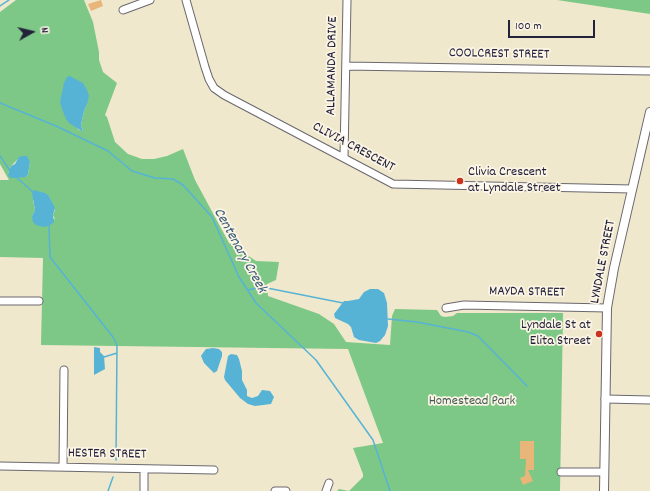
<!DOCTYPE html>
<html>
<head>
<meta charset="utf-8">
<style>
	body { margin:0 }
	#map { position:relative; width:650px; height:491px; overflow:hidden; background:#f0e8cc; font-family:Dekko,sans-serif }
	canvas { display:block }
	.north { position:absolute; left:12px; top:12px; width:40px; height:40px; -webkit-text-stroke:3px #fcf5e5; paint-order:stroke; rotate:82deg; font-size:11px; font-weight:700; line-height:16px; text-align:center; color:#22223b }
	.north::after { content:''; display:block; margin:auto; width:14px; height:18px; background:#22223b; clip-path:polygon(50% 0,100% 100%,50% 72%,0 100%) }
	.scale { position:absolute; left:508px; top:20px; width:87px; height:18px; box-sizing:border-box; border:2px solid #22223b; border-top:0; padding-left:5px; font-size:12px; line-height:14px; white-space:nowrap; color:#22223b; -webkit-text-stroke:3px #fcf5e5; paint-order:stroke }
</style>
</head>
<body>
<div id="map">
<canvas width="650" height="491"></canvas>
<div class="north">N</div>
<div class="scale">100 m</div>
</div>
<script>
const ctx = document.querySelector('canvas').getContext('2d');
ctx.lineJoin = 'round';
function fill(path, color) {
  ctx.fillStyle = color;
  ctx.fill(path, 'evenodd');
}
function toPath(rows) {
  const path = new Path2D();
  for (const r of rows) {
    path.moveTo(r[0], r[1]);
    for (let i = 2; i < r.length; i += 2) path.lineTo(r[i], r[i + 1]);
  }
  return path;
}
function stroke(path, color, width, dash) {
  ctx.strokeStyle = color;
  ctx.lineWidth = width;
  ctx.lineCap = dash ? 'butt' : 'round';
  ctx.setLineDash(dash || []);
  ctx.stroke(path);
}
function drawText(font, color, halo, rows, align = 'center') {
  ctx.font = font + ' Dekko,sans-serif';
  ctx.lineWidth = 3.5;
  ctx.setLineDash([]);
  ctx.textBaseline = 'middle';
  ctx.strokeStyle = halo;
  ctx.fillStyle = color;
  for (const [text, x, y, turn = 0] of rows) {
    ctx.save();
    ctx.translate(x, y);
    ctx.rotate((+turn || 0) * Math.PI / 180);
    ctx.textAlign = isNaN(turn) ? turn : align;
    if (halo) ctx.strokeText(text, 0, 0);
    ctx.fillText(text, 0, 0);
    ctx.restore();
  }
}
const green = toPath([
	[16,0,84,0,93,22,99,52,99,60,103,72,117,83,105,115,107,117,115,142,128,154,142,159,154,159,167,156,183,149,195,180,229,243,256,261,279,262,276,280,267,284,268,296,319,314,334,324,346,342,390,345,392,316,395,309,437,310,441,316,445,317,453,316,457,313,563,313,560,491,337,491,339,489,349,491,363,477,363,474,353,448,383,443,348,349,41,345,43,258,0,257,0,180,9,180,0,164,0,12],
	[87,104,84,111,81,125,83,131,79,130,74,125],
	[18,159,30,162,28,174,26,177,20,177,8,174,11,166],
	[49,196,55,210,53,215,55,219,32,216,35,210,33,200],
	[557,0,650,0,650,14]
]);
const water = toPath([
	[70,76,83,83,87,90,89,96,87,104,84,111,81,125,83,132,69,123,66,119,62,109,60,102,64,83,67,77],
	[22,156,27,156,30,162,28,174,26,177,12,178,9,177,8,174,11,166,15,164,19,157],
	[34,190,45,193,49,196,55,208,53,215,54,222,49,226,43,227,36,225,33,222,32,216,35,210,32,193],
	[370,289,378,289,384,293,387,303,388,326,385,335,380,341,376,343,359,340,354,337,351,327,348,324,335,318,334,314,344,301,348,301,359,299,364,292],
	[94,347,100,348,100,352,104,356,105,369,94,375],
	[213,348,219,349,222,352,222,356,217,371,214,373,204,363,201,356,203,353,206,349],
	[231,354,237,355,239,359,242,371,242,380,247,390,247,396,252,398,258,396,262,390,270,391,274,397,271,404,255,406,248,404,240,398,225,380,224,377,228,356]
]);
const stream = toPath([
	[0,6,9,0],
	[0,103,56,126,108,151,132,171,155,178,173,179,183,185,212,217,239,277,256,303,316,360,373,440,390,491],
	[0,156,11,172],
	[15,176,33,192],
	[49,225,50,257,113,337,117,345,116,460],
	[248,290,262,287,343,303],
	[388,319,417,322,468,332,478,336,527,386],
	[104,357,117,353],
	[108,491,113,477]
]);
const building = toPath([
	[101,0,103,6,91,11,88,4],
	[520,441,534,441,534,470,528,470,533,481,523,485,520,478,525,476,526,459,520,459]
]);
const minor = toPath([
	[186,0,205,67,209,79,214,88,224,95,393,184,632,189],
	[123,10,150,0],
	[347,66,650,71],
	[344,157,347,0],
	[0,301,39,301],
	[446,308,464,305,607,308],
	[605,399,650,400],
	[0,466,214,470],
	[63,467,64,370],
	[561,472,604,472],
	[144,491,144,469],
	[275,491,286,491],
	[326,491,329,483]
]);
const tertiary = toPath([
	[604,491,607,308,614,268,650,112]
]);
const markers = [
	[460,181,4,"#c8321e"],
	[599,334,4,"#c8321e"]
];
const streetNames = [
	["COOLCREST STREET",499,55,1],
	["ALLAMANDA DRIVE",333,66,-89],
	["CLIVIA CRESCENT",353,148,28],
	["LYNDALE STREET",604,262,-79],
	["MAYDA STREET",527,293,1],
	["HESTER STREET",107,455,1]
];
const poiNames = [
	["Clivia Crescent",468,173],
	["at Lyndale Street",468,189],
	["Lyndale St at",591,326,"right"],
	["Elita Street",591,342,"right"]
];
const parkNames = [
	["Homestead Park",472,402]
];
const waterNames = [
	["Centenary Creek",239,251,61]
];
fill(green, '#7dc886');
fill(water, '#57b3d5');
stroke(stream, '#57b3d5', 1.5);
fill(building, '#e8b678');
stroke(minor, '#6a676e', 9);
stroke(tertiary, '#6a676e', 10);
stroke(minor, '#fff', 7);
stroke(tertiary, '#fff', 8);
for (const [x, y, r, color] of markers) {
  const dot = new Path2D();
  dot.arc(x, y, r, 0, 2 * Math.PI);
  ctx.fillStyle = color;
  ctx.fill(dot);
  stroke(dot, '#fcf5e5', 1.5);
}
drawText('14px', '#22223b', '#fcf5e5', streetNames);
drawText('14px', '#22223b', '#fcf5e5', poiNames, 'left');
drawText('14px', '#425c55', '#fcf5e5', parkNames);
drawText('italic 15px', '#375c79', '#fcf5e5', waterNames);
</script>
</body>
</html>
